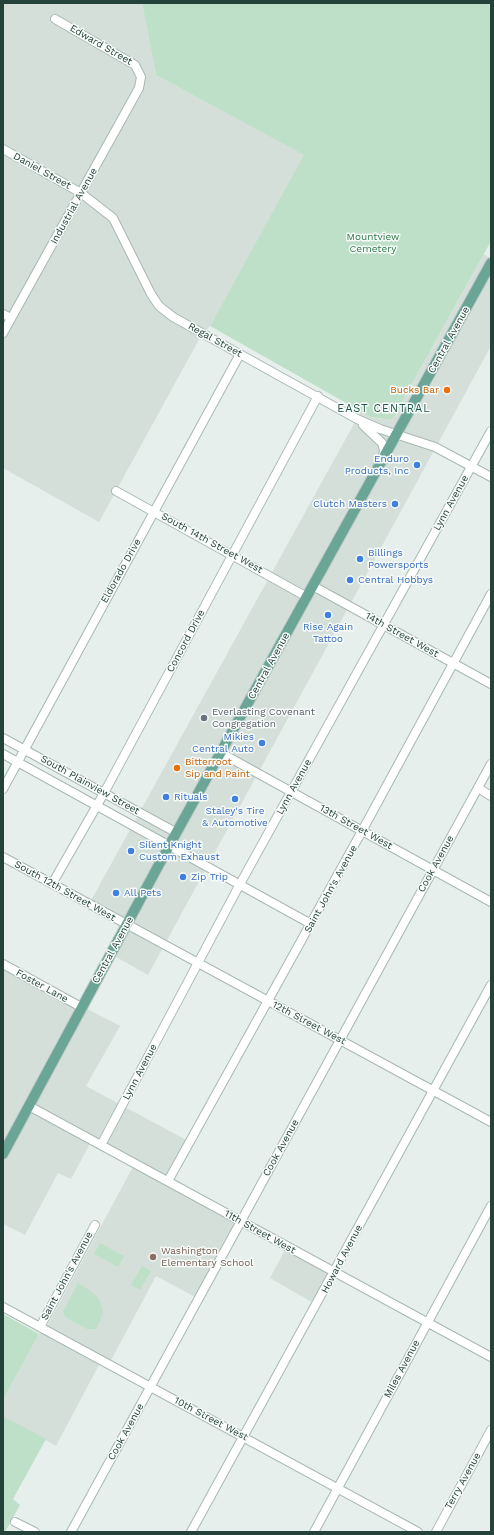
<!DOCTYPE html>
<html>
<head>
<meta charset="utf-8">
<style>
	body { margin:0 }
	#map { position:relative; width:494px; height:1535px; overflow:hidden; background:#e6efeb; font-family:"Work Sans",sans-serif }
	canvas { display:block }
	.frame { position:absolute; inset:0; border:4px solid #24423a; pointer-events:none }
</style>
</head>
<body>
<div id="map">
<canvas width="494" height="1535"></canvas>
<div class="frame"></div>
</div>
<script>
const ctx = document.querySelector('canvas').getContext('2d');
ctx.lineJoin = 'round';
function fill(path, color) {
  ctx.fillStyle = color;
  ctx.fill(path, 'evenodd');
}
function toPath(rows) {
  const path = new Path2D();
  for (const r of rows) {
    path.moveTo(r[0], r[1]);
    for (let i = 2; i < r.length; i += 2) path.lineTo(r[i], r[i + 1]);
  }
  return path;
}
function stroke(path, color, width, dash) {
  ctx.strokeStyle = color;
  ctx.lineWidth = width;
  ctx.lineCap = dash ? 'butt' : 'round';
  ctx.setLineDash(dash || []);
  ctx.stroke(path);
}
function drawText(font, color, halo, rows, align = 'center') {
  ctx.font = font + ' "Work Sans",sans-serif';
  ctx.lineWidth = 3;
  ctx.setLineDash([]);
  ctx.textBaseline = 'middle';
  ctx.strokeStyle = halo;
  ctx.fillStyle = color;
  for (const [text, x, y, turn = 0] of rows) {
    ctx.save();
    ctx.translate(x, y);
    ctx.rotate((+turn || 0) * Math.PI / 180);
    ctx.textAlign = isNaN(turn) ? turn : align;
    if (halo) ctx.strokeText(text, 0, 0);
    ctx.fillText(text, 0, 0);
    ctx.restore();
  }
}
const built = toPath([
	[3,3,142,3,156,75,305,155,210,326,202,334,99,522,3,468],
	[484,254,491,259,491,346,148,975,111,954,126,925,89,904,361,411,371,417,392,420],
	[3,965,120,1026,86,1086,190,1142,168,1182,241,1221,199,1299,156,1276,109,1364,101,1361,56,1446,3,1416,3,1400,39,1334,45,1330,135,1163,92,1140,71,1179,58,1173,25,1235,3,1224],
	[287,1246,335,1272,317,1305,270,1278]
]);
const green = toPath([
	[142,3,491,3,491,241,392,420,371,417,210,326,304,155,156,75],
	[100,1243,124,1256,118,1267,94,1254],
	[142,1266,151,1271,140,1290,131,1285],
	[78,1283,91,1291,99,1299,103,1311,101,1319,96,1329,87,1329,65,1317,63,1312],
	[3,1314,39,1334,3,1400],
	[3,1416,46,1439,13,1499,20,1505,5,1532,3,1532]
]);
const minor = toPath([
	[3,149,81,193,113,218,151,294,159,306,173,317,357,419,380,429,435,447,491,477],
	[3,314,11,318],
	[3,333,139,88,141,77,135,65,55,19],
	[363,425,382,443,384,450,383,457],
	[116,491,307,597],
	[313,586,491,684],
	[3,738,177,833],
	[221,753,491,902],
	[3,754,311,924],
	[478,788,491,796],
	[3,789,240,354],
	[3,857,491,1122],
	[52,884,104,793,318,396],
	[3,964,81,1007],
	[29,1106,491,1357],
	[101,1145,240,884,491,431],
	[168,1181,362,831,491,594],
	[3,1307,418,1532],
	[40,1327,95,1225],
	[15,1522,35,1532],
	[71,1532,491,764],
	[191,1532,491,985],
	[314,1532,491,1206],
	[436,1532,491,1430]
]);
const major = toPath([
	[3,1154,169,846,491,263]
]);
const markers = [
	[447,390,4,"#e8710a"],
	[417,465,4,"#3f7fe0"],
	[395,504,4,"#3f7fe0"],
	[360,559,4,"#3f7fe0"],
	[350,580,4,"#3f7fe0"],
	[328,615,4,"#3f7fe0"],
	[204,718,4,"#6b7280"],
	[262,743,4,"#3f7fe0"],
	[177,768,4,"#e8710a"],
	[166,797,4,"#3f7fe0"],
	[235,799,4,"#3f7fe0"],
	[131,851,4,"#3f7fe0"],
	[183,877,4,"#3f7fe0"],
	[116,893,4,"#3f7fe0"],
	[153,1257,4,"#8d6e63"]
];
const streetNames = [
	["Edward Street",101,45,30],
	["Daniel Street",42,171,29],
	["Industrial Avenue",74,206,-61],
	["Regal Street",215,340,29],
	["Central Avenue",449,340,-61],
	["Lynn Avenue",451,503,-61],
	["South 14th Street West",212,543,29],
	["Eldorado Drive",121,571,-61],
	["14th Street West",402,635,29],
	["Concord Drive",186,641,-62],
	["Central Avenue",269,666,-61],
	["South Plainview Street",90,785,29],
	["Lynn Avenue",294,787,-61],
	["13th Street West",356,827,29],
	["Cook Avenue",436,864,-61],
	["Saint John's Avenue",331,889,-61],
	["South 12th Street West",65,891,29],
	["Central Avenue",113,950,-61],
	["Foster Lane",42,986,29],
	["12th Street West",309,1023,28],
	["Lynn Avenue",140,1072,-62],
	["Cook Avenue",281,1148,-61],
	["11th Street West",260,1232,29],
	["Howard Avenue",342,1259,-62],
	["Saint John's Avenue",67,1276,-62],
	["Miles Avenue",402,1369,-62],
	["10th Street West",211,1419,28],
	["Cook Avenue",126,1432,-61],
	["Terry Avenue",463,1481,-61]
];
const parkNames = [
	["Mountview",373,237],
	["Cemetery",373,249]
];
const foodNames = [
	["Bucks Bar",439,390],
	["Bitterroot",185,762,"left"],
	["Sip and Paint",185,774,"left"]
];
const shopNames = [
	["Enduro",409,459,"right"],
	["Products, Inc",409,471,"right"],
	["Clutch Masters",387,504,"right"],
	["Billings",368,553],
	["Powersports",368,565],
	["Central Hobbys",358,580],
	["Rise Again",328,627,"center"],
	["Tattoo",328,639,"center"],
	["Mikies",254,737,"right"],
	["Central Auto",254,749,"right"],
	["Rituals",174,797],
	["Staley's Tire",235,811,"center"],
	["& Automotive",235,823,"center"],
	["Silent Knight",139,845],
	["Custom Exhaust",139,857],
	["Zip Trip",191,877],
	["All Pets",124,893]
];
const worshipNames = [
	["Everlasting Covenant",212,712],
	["Congregation",212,724]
];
const educationNames = [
	["Washington",161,1251],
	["Elementary School",161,1263]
];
const neighbourhoodNames = [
	["EAST CENTRAL",384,409]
];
fill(built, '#d4dfda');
fill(green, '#bfe0c8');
stroke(minor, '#a8b8b2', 10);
stroke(major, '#c2cac8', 12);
stroke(minor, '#fff', 8);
stroke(major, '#6aa596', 10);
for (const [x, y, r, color] of markers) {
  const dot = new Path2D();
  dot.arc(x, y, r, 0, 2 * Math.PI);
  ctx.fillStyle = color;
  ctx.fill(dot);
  stroke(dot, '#f7fbf9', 1.5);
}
drawText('10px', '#24423a', '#f7fbf9', streetNames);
drawText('10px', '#2d7a4b', '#f7fbf9', parkNames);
drawText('10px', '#c56008', '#f7fbf9', foodNames, 'right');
drawText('10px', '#366cbe', '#f7fbf9', shopNames, 'left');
drawText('10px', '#5b616d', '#f7fbf9', worshipNames, 'left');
drawText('10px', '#785e54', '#f7fbf9', educationNames, 'left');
ctx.letterSpacing = '1px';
drawText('11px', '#1f5548', '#f7fbf9', neighbourhoodNames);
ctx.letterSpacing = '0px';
</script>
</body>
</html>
